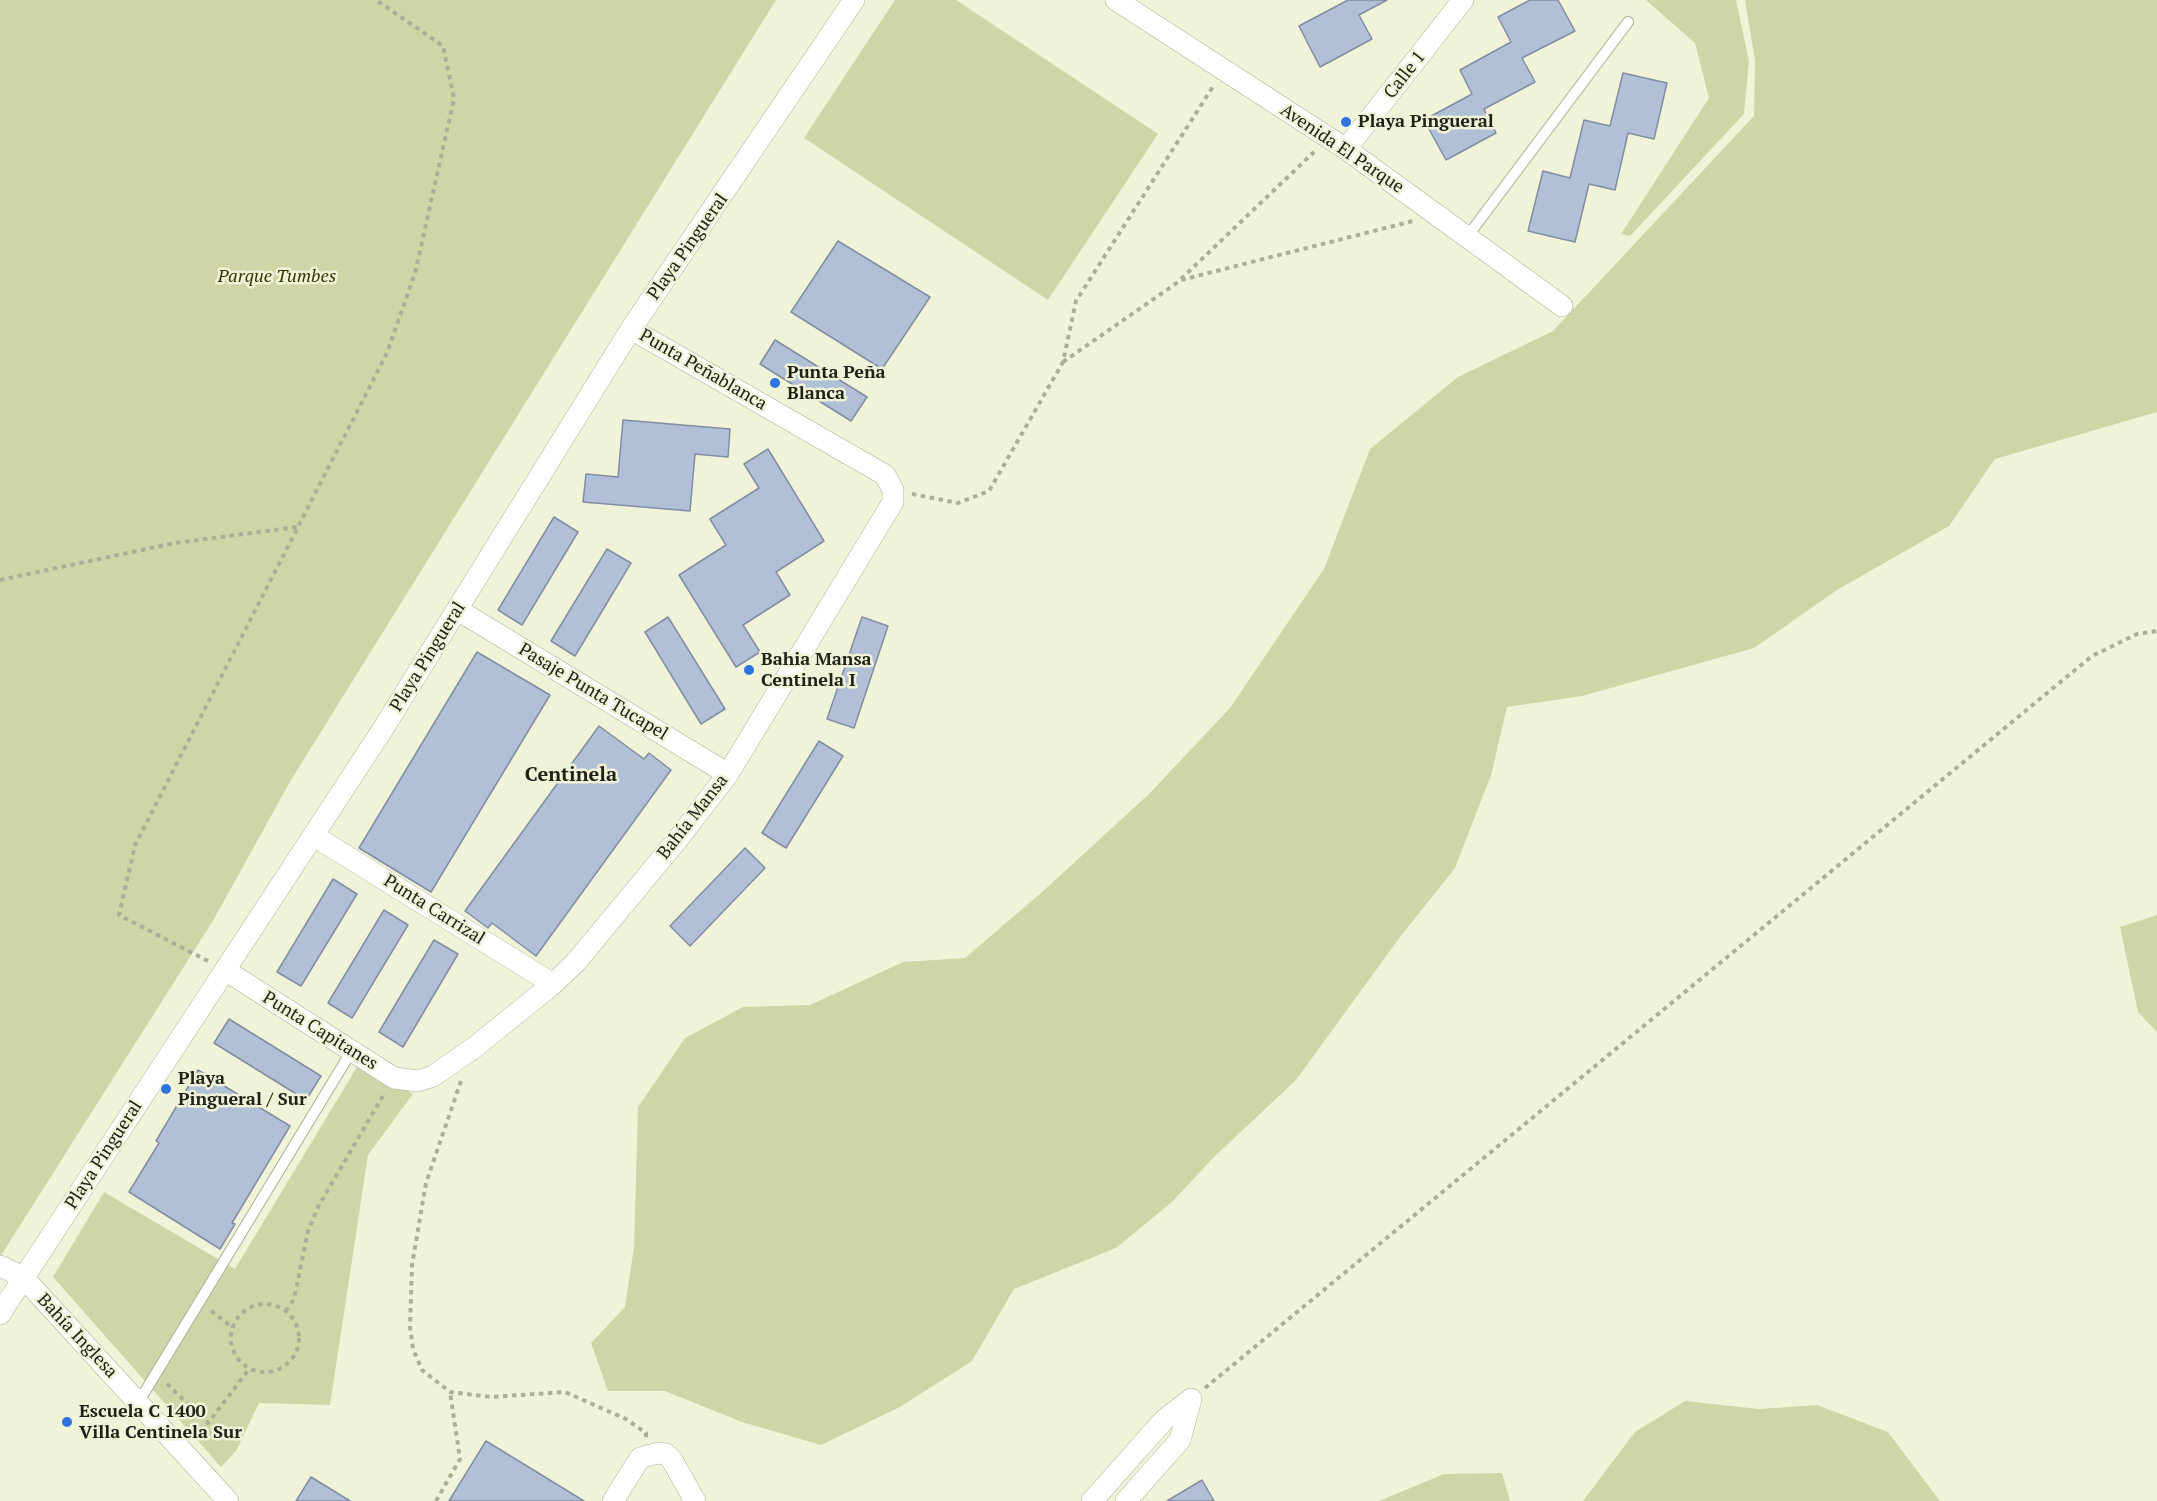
<!DOCTYPE html>
<html>
<head>
<meta charset="utf-8">
<style>
	body { margin:0 }
	canvas { display:block; background:#f0f3d8 }
</style>
</head>
<body>
<canvas width="2157" height="1501"></canvas>
<script>
const ctx = document.querySelector('canvas').getContext('2d');
ctx.lineJoin = 'round';
function fill(path, color) {
  ctx.fillStyle = color;
  ctx.fill(path, 'evenodd');
}
function toPath(rows) {
  const path = new Path2D();
  for (const r of rows) {
    if (r.length === 3) {
      path.moveTo(r[0] + r[2], r[1]);
      path.arc(r[0], r[1], r[2], 0, 2 * Math.PI);
      continue;
    }
    path.moveTo(r[0], r[1]);
    for (let i = 2; i < r.length; i += 2) path.lineTo(r[i], r[i + 1]);
  }
  return path;
}
function stroke(path, color, width, dash) {
  ctx.strokeStyle = color;
  ctx.lineWidth = width;
  ctx.lineCap = dash ? 'butt' : 'round';
  ctx.setLineDash(dash || []);
  ctx.stroke(path);
}
function drawText(font, color, halo, rows, align = 'center') {
  ctx.font = font + ' "PT Serif",serif';
  ctx.lineWidth = 5;
  ctx.setLineDash([]);
  ctx.textBaseline = 'middle';
  ctx.strokeStyle = halo;
  ctx.fillStyle = color;
  for (const [text, x, y, turn = 0] of rows) {
    ctx.save();
    ctx.translate(x, y);
    ctx.rotate((+turn || 0) * Math.PI / 180);
    ctx.textAlign = isNaN(turn) ? turn : align;
    if (halo) ctx.strokeText(text, 0, 0);
    ctx.fillText(text, 0, 0);
    ctx.restore();
  }
}
const green = toPath([
	[0,0,776,0,291,780,214,919,0,1257],
	[895,0,956,0,1158,134,1048,300,804,138],
	[1646,0,1736,0,1749,61,1744,114,1630,236,1621,234,1709,98,1695,43],
	[1745,0,2157,0,2157,412,1995,459,1949,526,1837,590,1754,648,1582,696,1507,707,1491,775,1455,868,1400,937,1296,1080,1214,1157,1172,1202,1116,1248,1014,1289,972,1361,900,1407,821,1445,742,1422,665,1391,608,1391,591,1343,625,1307,634,1247,638,1107,685,1038,743,1007,810,1005,903,962,965,958,1041,893,1149,794,1230,708,1324,569,1370,449,1458,377,1553,331,1754,116,1755,60],
	[2157,915,2157,1032,2138,1012,2120,927],
	[360,1062,413,1094,368,1155,330,1405,259,1403,236,1451,221,1467,53,1277,104,1192,235,1269],
	[1685,1401,1759,1409,1817,1405,1888,1432,1940,1501,1583,1501,1635,1432],
	[1502,1473,1510,1501,1379,1501,1444,1474]
]);
const building = toPath([
	[1348,0,1387,0,1359,15,1372,39,1320,67,1299,26,1348,0],
	[1530,0,1558,0,1575,31,1522,58,1535,82,1484,109,1496,133,1446,160,1424,120,1472,94,1460,70,1511,42,1498,17,1530,0],
	[1623,73,1667,83,1654,139,1628,133,1615,190,1589,184,1575,242,1528,231,1543,171,1570,178,1584,120,1610,126,1623,73],
	[838,241,930,297,882,369,791,312,838,241],
	[775,340,867,397,851,421,760,364,775,340],
	[623,420,730,429,728,457,695,454,690,511,583,502,586,474,618,477,623,420],
	[768,449,824,541,776,572,790,595,743,625,760,652,736,667,679,575,726,545,710,519,759,488,744,464,768,449],
	[554,517,578,532,522,625,498,610,554,517],
	[607,549,631,563,575,656,551,641,607,549],
	[668,617,725,709,701,724,645,632,668,617],
	[862,617,888,626,854,728,827,719,862,617],
	[477,652,550,695,431,892,359,848,477,652],
	[599,726,644,759,649,753,671,770,536,956,492,923,488,928,465,911,599,726],
	[819,741,843,756,786,848,762,833,819,741],
	[745,848,765,868,690,946,670,926,745,848],
	[333,879,357,894,301,986,277,972,333,879],
	[384,910,408,925,352,1018,328,1003,384,910],
	[434,940,458,954,403,1047,379,1032,434,940],
	[229,1019,321,1076,306,1100,214,1043,229,1019],
	[198,1070,290,1126,232,1223,235,1224,220,1249,129,1192,159,1143,156,1141,198,1070],
	[486,1441,584,1501,449,1501,486,1441],
	[311,1477,350,1501,296,1501,311,1477],
	[1202,1480,1214,1501,1167,1501,1202,1480]
]);
const path = toPath([
	[1181,279,1314,152],
	[1063,362,1181,280,1413,221],
	[912,494,958,503,989,491,1063,362,1076,301,1214,85],
	[0,580,175,543,297,527],
	[208,961,119,915,135,845,387,353,415,273,454,99,443,46,376,0],
	[461,1081,426,1183,412,1265,410,1327,413,1349,422,1370,450,1392,491,1397,565,1392,626,1419,646,1433,646,1438],
	[265,1338,34],
	[211,1311,232,1327],
	[286,1311,294,1299,308,1231,318,1207,384,1094],
	[167,1384,208,1423,250,1368],
	[1205,1388,2092,656,2137,634,2157,631],
	[436,1501,460,1459,450,1392]
]);
const lane = toPath([
	[1467,237,1628,22],
	[138,1403,351,1052]
]);
const street = toPath([
	[1116,0,1346,149,1562,306],
	[1346,149,1463,0],
	[458,610,728,774],
	[314,836,553,984],
	[225,970,394,1078,418,1081,433,1076,475,1047,553,984,576,962,678,839,728,774,893,502,893,490,885,475,631,329],
	[0,1266,23,1277,228,1501],
	[0,1314,381,732,631,329,854,0],
	[613,1501,640,1458,658,1453,666,1454,672,1460,695,1501],
	[1092,1501,1164,1420,1191,1399],
	[1126,1501,1180,1440,1191,1399]
]);
const markers = [
	[1346,122,6,"#2e74e0"],
	[775,383,6,"#2e74e0"],
	[749,670,6,"#2e74e0"],
	[166,1089,6,"#2e74e0"],
	[67,1422,6,"#2e74e0"]
];
const streetNames = [
	["Calle 1",1405,75,-52],
	["Avenida El Parque",1342,149,34],
	["Playa Pingueral",688,247,-55],
	["Punta Peñablanca",703,370,30],
	["Playa Pingueral",428,657,-58],
	["Pasaje Punta Tucapel",593,692,31],
	["Bahía Mansa",693,817,-52],
	["Punta Carrizal",434,910,32],
	["Punta Capitanes",320,1031,32],
	["Playa Pingueral",104,1155,-57],
	["Bahía Inglesa",77,1336,47]
];
const poiNames = [
	["Playa Pingueral",1358,122],
	["Punta Peña",787,373],
	["Blanca",787,394],
	["Bahia Mansa",761,660],
	["Centinela I",761,681],
	["Playa",178,1079],
	["Pingueral / Sur",178,1100],
	["Escuela C 1400",79,1412],
	["Villa Centinela Sur",79,1433]
];
const parkNames = [
	["Parque Tumbes",277,277]
];
const neighbourhoodNames = [
	["Centinela",571,775]
];
fill(green, '#d0d5a7');
fill(building, '#b2c0d7');
stroke(building, '#808da2', 1.5);
stroke(lane, '#abae95', 12);
stroke(street, '#abae95', 22);
stroke(path, '#abae98', 4, [4.5, 4.5]);
stroke(lane, '#fff', 10);
stroke(street, '#fff', 21);
for (const [x, y, r, color] of markers) {
  const dot = new Path2D();
  dot.arc(x, y, r, 0, 2 * Math.PI);
  ctx.fillStyle = color;
  ctx.fill(dot);
  stroke(dot, '#f0f3d8', 2);
}
drawText('18px', '#202117', '#f0f3d8', streetNames);
drawText('bold 18px', '#202117', '#f0f3d8', poiNames, 'left');
drawText('italic 18px', '#323404', '#f0f3d8', parkNames);
drawText('bold 20px', '#202117', '#f0f3d8', neighbourhoodNames);
</script>
</body>
</html>
